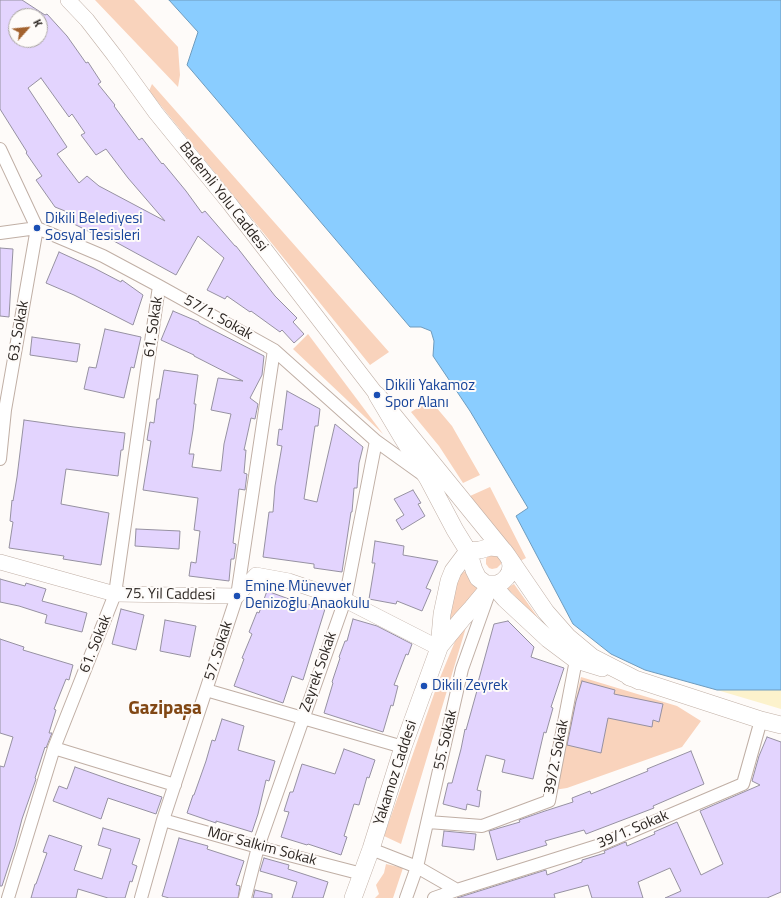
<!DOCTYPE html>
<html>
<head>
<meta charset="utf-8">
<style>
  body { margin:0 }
  #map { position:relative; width:781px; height:898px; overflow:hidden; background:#fefbf9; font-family:"Titillium Web",sans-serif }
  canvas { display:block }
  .north { position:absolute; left:8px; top:8px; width:40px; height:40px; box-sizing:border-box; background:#fefbf9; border:1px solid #aaa6a3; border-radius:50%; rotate:63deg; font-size:11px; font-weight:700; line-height:16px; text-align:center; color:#2d2723 }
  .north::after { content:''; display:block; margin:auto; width:14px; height:18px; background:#a3622e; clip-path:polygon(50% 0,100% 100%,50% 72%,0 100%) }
</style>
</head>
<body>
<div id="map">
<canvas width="781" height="898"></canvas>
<div class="north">K</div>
</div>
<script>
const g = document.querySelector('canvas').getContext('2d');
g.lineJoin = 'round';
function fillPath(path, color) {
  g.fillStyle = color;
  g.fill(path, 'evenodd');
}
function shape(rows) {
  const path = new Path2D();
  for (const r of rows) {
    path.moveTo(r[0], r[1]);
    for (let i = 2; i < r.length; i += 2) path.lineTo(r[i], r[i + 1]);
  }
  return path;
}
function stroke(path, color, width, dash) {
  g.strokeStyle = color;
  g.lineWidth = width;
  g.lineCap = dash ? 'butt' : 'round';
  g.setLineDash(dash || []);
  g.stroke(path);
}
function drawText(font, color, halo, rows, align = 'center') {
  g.font = font + ' "Titillium Web",sans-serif';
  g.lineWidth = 4;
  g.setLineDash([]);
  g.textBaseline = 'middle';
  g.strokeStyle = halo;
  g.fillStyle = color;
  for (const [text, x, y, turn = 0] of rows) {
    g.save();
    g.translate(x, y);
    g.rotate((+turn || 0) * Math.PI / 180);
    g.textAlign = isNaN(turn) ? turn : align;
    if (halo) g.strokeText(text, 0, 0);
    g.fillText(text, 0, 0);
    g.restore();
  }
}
fillPath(shape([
  [95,0,134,0,178,47,180,75,178,87],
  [152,84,389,352,370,365,149,91],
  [308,334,383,434,293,349],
  [430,400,452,426,480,475,463,483,439,446,411,412],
  [490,487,526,558,518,562,470,496],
  [496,553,501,562,501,564,497,568,492,569,489,568,486,564,486,559,487,557],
  [468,569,481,588,446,629,458,576],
  [514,584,544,626,507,588],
  [463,622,467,624,401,844,384,836,439,680],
  [581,677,677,706,701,721,682,747,567,788,554,790],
  [386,864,403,868,393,898,375,898,379,894,376,885,384,873]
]), '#f9d3bc');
fillPath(shape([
  [717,690,781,690,781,709,771,706]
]), '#fcf2cc');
const water = shape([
  [169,0,781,0,781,690,717,690,645,670,611,654,573,624,516,516,528,508,470,411,433,356,434,341,431,331,421,327,410,327,187,65,198,32,169,0]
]);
fillPath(water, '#8acdff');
stroke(water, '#6e9bbd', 1);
const building = shape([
  [0,0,22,0,45,15,47,14,67,36,86,63,88,62,101,82,98,84,115,105,114,106,139,140,142,138,162,164,163,163,186,191,202,213,205,211,235,246,236,246,275,296,297,318,293,322,304,334,294,343,282,330,280,332,251,311,250,312,227,296,225,299,207,290,224,258,198,236,176,275,101,234,100,237,68,221,65,211,55,207,36,180,42,176,26,153,27,152,0,109,0,0],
  [16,16,40,16,40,40,16,40,16,16],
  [41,78,69,117,72,114,85,133,81,135,96,155,106,149,128,178,165,221,99,186,87,176,79,183,57,154,67,147,28,88,41,78],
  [0,248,13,249,9,317,0,316,0,248],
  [59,252,94,268,121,282,122,280,143,295,133,325,74,295,46,283,59,252],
  [173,311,199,322,199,323,264,356,262,375,250,398,258,404,255,419,251,418,244,450,246,450,244,473,247,474,245,490,239,489,233,543,236,544,234,559,231,559,229,581,189,576,191,562,196,563,200,531,194,530,198,498,143,490,151,441,147,440,150,422,154,423,157,399,159,399,164,370,198,375,194,404,196,404,193,430,189,454,194,454,192,467,221,471,224,444,231,414,211,410,218,378,243,381,194,356,194,355,161,340,173,311],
  [105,329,141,337,134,368,131,367,124,398,84,389,89,367,96,368,105,329],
  [32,337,80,344,77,362,30,355,32,337],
  [287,391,320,409,318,426,315,426,304,499,317,502,335,424,363,447,359,463,357,488,354,488,352,512,351,512,342,572,314,568,314,564,263,557,269,512,273,512,275,486,282,446,277,445,279,429,282,430,287,391],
  [24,420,74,427,125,433,123,450,121,450,118,476,66,469,61,504,109,513,101,565,63,559,64,556,9,548,13,522,10,521,12,500,13,501,17,477,24,420],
  [413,490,421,503,418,504,425,516,402,530,396,520,404,515,394,499,413,490],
  [136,529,180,531,179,549,135,546,136,529],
  [375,541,404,546,403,555,438,561,426,588,431,590,422,611,397,601,396,604,369,599,375,563,372,563,375,541],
  [0,579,25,586,26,583,46,589,42,601,87,613,82,632,45,623,47,615,19,606,0,602,0,579],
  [267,591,300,603,300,602,325,609,303,680,292,676,283,703,234,686,244,659,242,658,252,634,249,632,257,612,259,613,267,591],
  [121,609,144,615,136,650,112,644,121,609],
  [353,619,377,626,412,644,408,655,406,654,394,685,398,686,393,706,391,705,383,732,324,713,333,683,332,682,340,658,339,657,345,641,347,641,353,619],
  [165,620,196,626,190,657,160,651,165,620],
  [508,621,534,647,531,657,564,668,551,707,553,708,546,733,544,732,533,779,502,772,505,760,486,755,477,790,481,791,479,807,467,804,466,810,443,804,448,783,452,783,461,749,465,729,466,730,478,687,477,686,494,624,508,621],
  [0,639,24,647,23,650,73,665,69,680,66,679,54,709,56,710,49,733,52,733,46,748,45,747,35,778,36,779,22,819,15,846,2,886,0,886,0,766,4,767,13,737,0,733,0,639],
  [582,681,615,690,614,694,663,704,659,722,653,720,652,727,608,718,601,753,567,745,576,701,582,681],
  [222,719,244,726,238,750,275,761,269,781,266,780,258,814,252,832,216,821,216,823,187,813,193,795,194,795,206,761,212,740,215,741,222,719],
  [767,737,781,742,781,892,767,898,665,898,681,891,670,868,638,882,643,898,592,898,588,885,554,894,555,898,457,898,546,870,547,875,582,862,582,860,605,853,604,851,623,843,626,842,627,846,655,834,654,832,677,822,701,875,723,864,700,811,760,785,752,781,759,756,767,737],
  [344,749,375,760,369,778,367,777,359,805,354,804,344,836,347,837,341,855,308,844,307,845,281,837,289,812,284,811,290,792,293,792,302,764,335,774,344,749],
  [691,751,704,784,653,806,654,808,586,834,584,830,545,841,547,845,497,860,489,831,520,822,519,820,545,811,573,802,572,798,590,791,591,794,648,771,647,769,691,751],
  [75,767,120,783,162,797,156,814,108,798,101,819,53,801,59,786,67,789,75,767],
  [103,828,140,839,132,864,137,866,132,882,130,881,125,898,108,898,78,889,76,898,31,898,35,884,36,884,47,853,43,852,49,835,82,846,74,870,102,879,111,849,98,845,103,828],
  [444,831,476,834,474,850,442,846,444,831],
  [179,838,208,846,207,849,244,861,236,885,240,886,238,898,169,898,162,896,179,838],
  [264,858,289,865,288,869,328,882,323,898,292,898,297,882,260,871,264,858],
  [255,890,272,894,272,898,253,898,255,890]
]);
fillPath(building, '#e3d4fe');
stroke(building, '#9691a1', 1);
const minor = shape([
  [0,149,37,228,103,256,159,286,274,350,376,441,422,474],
  [0,233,37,228],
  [0,459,5,410,37,228],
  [206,690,403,747],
  [54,748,175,785],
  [163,820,258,847,362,874],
  [428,822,482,826,549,801,576,660],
  [371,849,417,867,457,890,597,846,743,784,761,720],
  [8,898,54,748,115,594,159,286],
  [141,898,163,820,206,690,237,596,274,350],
  [245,898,258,847,345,600,376,441],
  [406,898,417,867,462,669,489,593],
  [434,898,457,890]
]);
const tertiary = shape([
  [68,0,87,20,114,55,156,113,230,204,377,395],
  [0,562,115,594,237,596,256,575,289,581,345,600,439,648]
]);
const secondary = shape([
  [377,395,507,555,510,560,511,566,510,572,507,577,503,581,497,584,486,584,478,578,474,570,468,551,455,530,428,479,402,437,377,395],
  [492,584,505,599,548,639,576,660,602,668],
  [439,647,462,619,472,608,492,584],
  [629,677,761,720,781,725],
  [353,898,371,849,403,747,439,648,442,614,449,581,453,571,468,551,480,550,490,547,500,548,504,551,507,555,546,612,568,637,592,657,639,681]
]);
stroke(minor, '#c0afa5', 14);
stroke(tertiary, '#c0afa5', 16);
stroke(secondary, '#c0afa5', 18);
stroke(minor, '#fff', 12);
stroke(tertiary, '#fff', 15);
stroke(secondary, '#fff', 17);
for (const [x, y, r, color] of [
  [37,228,4,"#1a4fb4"],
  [377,395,4,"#1a4fb4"],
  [237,596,4,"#1a4fb4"],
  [424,686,4,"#1a4fb4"]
]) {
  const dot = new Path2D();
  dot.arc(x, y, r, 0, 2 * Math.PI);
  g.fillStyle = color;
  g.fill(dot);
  stroke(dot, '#fefbf9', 1.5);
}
drawText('15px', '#2d2723', '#fefbf9', [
  ["Bademli Yolu Caddesi",223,197,52],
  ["57/1. Sokak",218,318,29],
  ["61. Sokak",154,327,-82],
  ["63. Sokak",19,331,-80],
  ["75. Yil Caddesi",170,595,1],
  ["61. Sokak",96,644,-68],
  ["57. Sokak",219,651,-72],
  ["Zeyrek Sokak",319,672,-71],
  ["55. Sokak",446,740,-77],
  ["39/2. Sokak",557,757,-79],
  ["Yakamoz Caddesi",396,773,-72],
  ["39/1. Sokak",633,830,-23],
  ["Mor Salkim Sokak",262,847,15]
]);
drawText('15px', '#164399', '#fefbf9', [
  ["Dikili Belediyesi",45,219],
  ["Sosyal Tesisleri",45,236],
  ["Dikili Yakamoz",385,386],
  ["Spor Alanı",385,403],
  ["Emine Münevver",245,587],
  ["Denizoğlu Anaokulu",245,604],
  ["Dikili Zeyrek",432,686]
], 'left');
drawText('bold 19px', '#814714', '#fefbf9', [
  ["Gazipaşa",165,709]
]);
</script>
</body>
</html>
